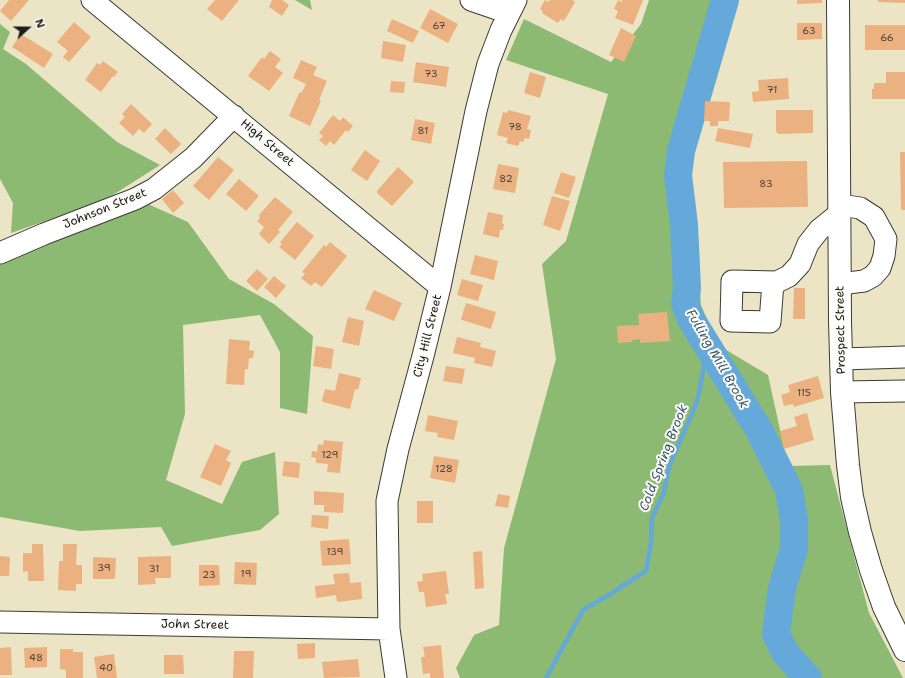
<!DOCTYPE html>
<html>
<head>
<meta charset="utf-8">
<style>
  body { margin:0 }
  #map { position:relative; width:905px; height:678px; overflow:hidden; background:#ebe5c5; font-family:"Shantell Sans",sans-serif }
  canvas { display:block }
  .north { position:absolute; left:8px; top:8px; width:40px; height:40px; -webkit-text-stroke:3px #fdfcf7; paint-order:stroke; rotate:69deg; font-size:11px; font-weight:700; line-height:16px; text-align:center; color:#1c1c1c }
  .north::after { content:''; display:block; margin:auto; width:14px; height:18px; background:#1c1c1c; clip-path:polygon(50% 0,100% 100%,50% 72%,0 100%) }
</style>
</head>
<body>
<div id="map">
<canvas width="905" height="678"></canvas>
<div class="north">N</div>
</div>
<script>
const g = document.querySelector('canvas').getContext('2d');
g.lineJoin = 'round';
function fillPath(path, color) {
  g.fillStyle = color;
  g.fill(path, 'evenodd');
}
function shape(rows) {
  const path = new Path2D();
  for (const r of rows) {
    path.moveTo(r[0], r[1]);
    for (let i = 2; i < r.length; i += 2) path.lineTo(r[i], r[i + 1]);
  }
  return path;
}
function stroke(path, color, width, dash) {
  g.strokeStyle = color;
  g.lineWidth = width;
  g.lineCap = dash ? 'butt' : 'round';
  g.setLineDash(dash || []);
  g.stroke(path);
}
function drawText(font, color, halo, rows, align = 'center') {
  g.font = font + ' "Shantell Sans",sans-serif';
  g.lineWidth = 4;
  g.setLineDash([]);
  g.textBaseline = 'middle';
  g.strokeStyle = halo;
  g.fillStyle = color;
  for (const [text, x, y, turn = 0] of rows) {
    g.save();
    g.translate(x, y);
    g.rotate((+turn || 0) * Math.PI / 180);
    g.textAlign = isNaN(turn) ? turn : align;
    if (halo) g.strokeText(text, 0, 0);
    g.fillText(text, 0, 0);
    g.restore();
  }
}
fillPath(shape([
  [295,0,310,0,312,10],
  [649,0,735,0,724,32,690,153,701,305,718,345,768,375,788,466,830,465,869,613,903,678,460,678,456,668,474,635,499,625,504,548,556,359,542,264,566,241,608,94,506,60,524,19,611,62,641,24],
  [0,24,10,32,3,49,26,64,117,142,160,165,105,200,11,233,13,203,0,179],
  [148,204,188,222,229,279,274,304,313,336,307,414,280,408,280,352,260,315,183,325,185,414,166,480,222,504,242,462,275,452,279,514,260,530,172,546,161,527,80,531,0,517,0,264]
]), '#8cba72');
stroke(shape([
  [546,678,583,610,607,596,646,571,651,543,652,518,664,492,669,467,697,402,708,346]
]), '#64a9da', 4.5);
stroke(shape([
  [725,0,681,151,678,175,684,225,687,288,685,304,691,319,759,430,789,490,794,520,794,549,782,588,776,634,786,654,808,678]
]), '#64a9da', 28);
fillPath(shape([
  [9,0,29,0,11,21,0,11],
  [215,0,239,0,222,21,207,9],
  [272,0,282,0,289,5,282,16,269,7],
  [545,0,549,2,550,0,572,0,575,2,564,21,561,19,558,23,542,13,543,11,540,9],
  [618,0,622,2,622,0,643,0,633,25,615,18,618,11,614,9],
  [797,0,822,0,822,3,797,4],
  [878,0,905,0,905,3,878,2],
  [430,9,458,24,448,43,420,28],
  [392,19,419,31,413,43,387,31],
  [74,22,91,37,69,62,63,57,68,51,57,42],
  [797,23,822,23,822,39,797,40],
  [865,25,905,25,905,50,865,50],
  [621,28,636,36,624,62,609,55],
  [21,34,53,54,44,68,12,47],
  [383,41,406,45,403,62,381,58],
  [270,51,281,59,275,67,283,73,269,91,248,76,262,57,264,59],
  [301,60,317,67,313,75,327,81,319,100,321,101,310,126,289,116,299,93,302,92,306,84,293,78],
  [103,61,118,72,114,77,113,76,101,92,85,80,97,63,100,65],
  [416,62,449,67,446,87,413,82],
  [530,72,546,77,540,98,524,93],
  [886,72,905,72,905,99,872,99,872,89,874,89,874,83,886,83],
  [788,78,789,99,753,102,752,92,759,91,758,80],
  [391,81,405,82,404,93,390,92],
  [705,101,730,102,729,121,718,121,718,126,710,126,710,121,704,121],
  [131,104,152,124,144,133,139,129,133,136,119,123,125,117,122,114],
  [508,110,531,116,527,129,531,130,529,139,525,138,523,142,520,141,518,146,506,143,508,138,497,135,503,112,507,113],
  [776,110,813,110,813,133,778,134,776,131],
  [333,115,340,121,343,117,353,126,348,132,346,130,334,145,330,141,326,146,319,140,323,136,319,133],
  [415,119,435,123,431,144,411,140],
  [165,128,181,144,171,154,155,139],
  [718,128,753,134,750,148,715,141],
  [365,150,380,161,367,181,351,170],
  [900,152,905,152,905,210,901,210],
  [218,157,234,170,209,200,193,186],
  [807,161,808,207,724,208,723,162],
  [498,164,519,168,515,193,493,189],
  [398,167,414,182,392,206,377,193,377,191],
  [561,172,576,177,569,198,554,193],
  [239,179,259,196,246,211,226,194],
  [173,190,184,203,173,213,162,199],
  [552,196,570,201,560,231,543,225],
  [275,197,293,212,278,230,280,232,269,244,259,234,264,227,257,221,260,218,259,215],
  [488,212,503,215,502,223,504,224,503,230,500,230,499,238,483,234],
  [297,222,314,236,295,260,279,247,282,244,280,242],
  [330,242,347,256,322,287,315,282,311,286,301,278,305,274,302,272,324,245,326,247],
  [475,255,498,261,494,280,470,274],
  [257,269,268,279,257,291,246,281],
  [274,276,286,286,276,298,264,287],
  [462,279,483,285,478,301,457,295],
  [794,288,805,288,805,319,793,319],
  [374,290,402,303,394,321,365,309],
  [466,303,496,312,491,329,462,320,461,319],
  [667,312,670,341,640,343,640,339,632,340,632,342,618,343,617,326,639,325,638,314],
  [348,317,364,321,359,346,342,342],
  [457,337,481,343,480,347,496,351,492,367,474,363,475,358,453,353],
  [229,339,250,341,249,350,254,351,253,358,249,358,248,369,245,369,244,385,226,384],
  [316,346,334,349,331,369,313,366],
  [446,366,465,369,462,384,443,381],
  [339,373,361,378,358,390,355,389,350,409,323,402,322,400,325,389,335,391],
  [818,376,824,398,794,407,793,404,784,406,781,395,790,392,788,385],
  [807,413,814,440,784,449,780,431,797,426,794,417],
  [428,415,458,421,454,440,437,437,438,433,425,431],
  [324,440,343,442,340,473,327,472,328,464,316,463,316,458,311,457,312,451,317,452,318,444,323,445],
  [215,444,231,451,226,460,231,463,221,486,200,477],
  [434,456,459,460,455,483,430,478],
  [284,461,300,463,299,478,282,476],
  [314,491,344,493,343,513,324,512,324,505,314,505],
  [498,494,510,496,508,508,495,506],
  [417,501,433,501,433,523,417,523],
  [312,515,329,516,328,529,311,527],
  [349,539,351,564,322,566,320,541],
  [32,544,43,544,44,581,28,581,28,571,23,572,23,553,32,553],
  [63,544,77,544,76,565,82,565,82,584,76,584,76,591,58,590,59,561,63,561],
  [482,551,484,588,475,589,473,552],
  [0,556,10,557,9,576,0,576],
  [171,556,171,578,155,578,156,584,138,585,138,557],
  [93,557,116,558,115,579,93,579],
  [235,562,257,563,256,585,234,584],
  [199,565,219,565,220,585,199,586],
  [446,571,449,594,445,594,447,604,426,607,424,592,419,592,417,582,423,581,422,574],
  [349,573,350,583,361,582,362,599,337,602,336,595,316,598,315,586,335,584,333,574],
  [315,643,315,658,298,659,297,644],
  [441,645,444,678,430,678,430,673,423,674,421,657,425,657,423,647],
  [11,647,12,675,0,675,0,648],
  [47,647,47,667,25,668,24,648],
  [60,649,73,649,73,652,83,652,83,678,66,678,66,670,60,669],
  [234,651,254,651,253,678,233,678],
  [114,654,117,678,97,678,94,657],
  [164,655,183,655,184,674,164,674],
  [358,659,360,677,324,678,322,662]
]), '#ecb180');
const minor = shape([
  [92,0,440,287],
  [471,0,509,13],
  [0,253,44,234,135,199,154,189,193,158,234,116],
  [773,282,770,322,731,321,732,281,777,282,789,276,800,264,808,244,819,230,840,213],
  [840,284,864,281,873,276,880,268,884,256,886,239,874,217,860,208,840,205],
  [842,359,905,357],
  [842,392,905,391],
  [0,622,389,629],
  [396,678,389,629,387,501,398,449,423,356,440,287,476,111,488,64,501,30,516,0]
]);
const major = shape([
  [838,0,840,321,842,392,848,465,852,497,860,532,871,570,884,607,905,650]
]);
stroke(minor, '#3b3a35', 23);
stroke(major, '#3b3a35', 24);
stroke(minor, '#fff', 21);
stroke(major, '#fff', 22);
drawText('10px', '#504135', null, [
  ["67",439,26],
  ["63",809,31],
  ["66",887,38],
  ["73",431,74],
  ["71",772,90],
  ["78",515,127],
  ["81",423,131],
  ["82",506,179],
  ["83",766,184],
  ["115",804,393],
  ["129",330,455],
  ["128",444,469],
  ["139",335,552],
  ["39",104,568],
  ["31",154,569],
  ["19",246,574],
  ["23",209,575],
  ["48",36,658],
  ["40",106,668]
]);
drawText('12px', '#1c1c1c', '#fdfcf7', [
  ["High Street",267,143,40],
  ["Johnson Street",105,209,-22],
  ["Prospect Street",841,330,-91],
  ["City Hill Street",428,336,-76],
  ["John Street",195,625,1]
]);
drawText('italic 13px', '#3c5b71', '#fdfcf7', [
  ["Fulling Mill Brook",717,359,60],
  ["Cold Spring Brook",664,458,-69]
]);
</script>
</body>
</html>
